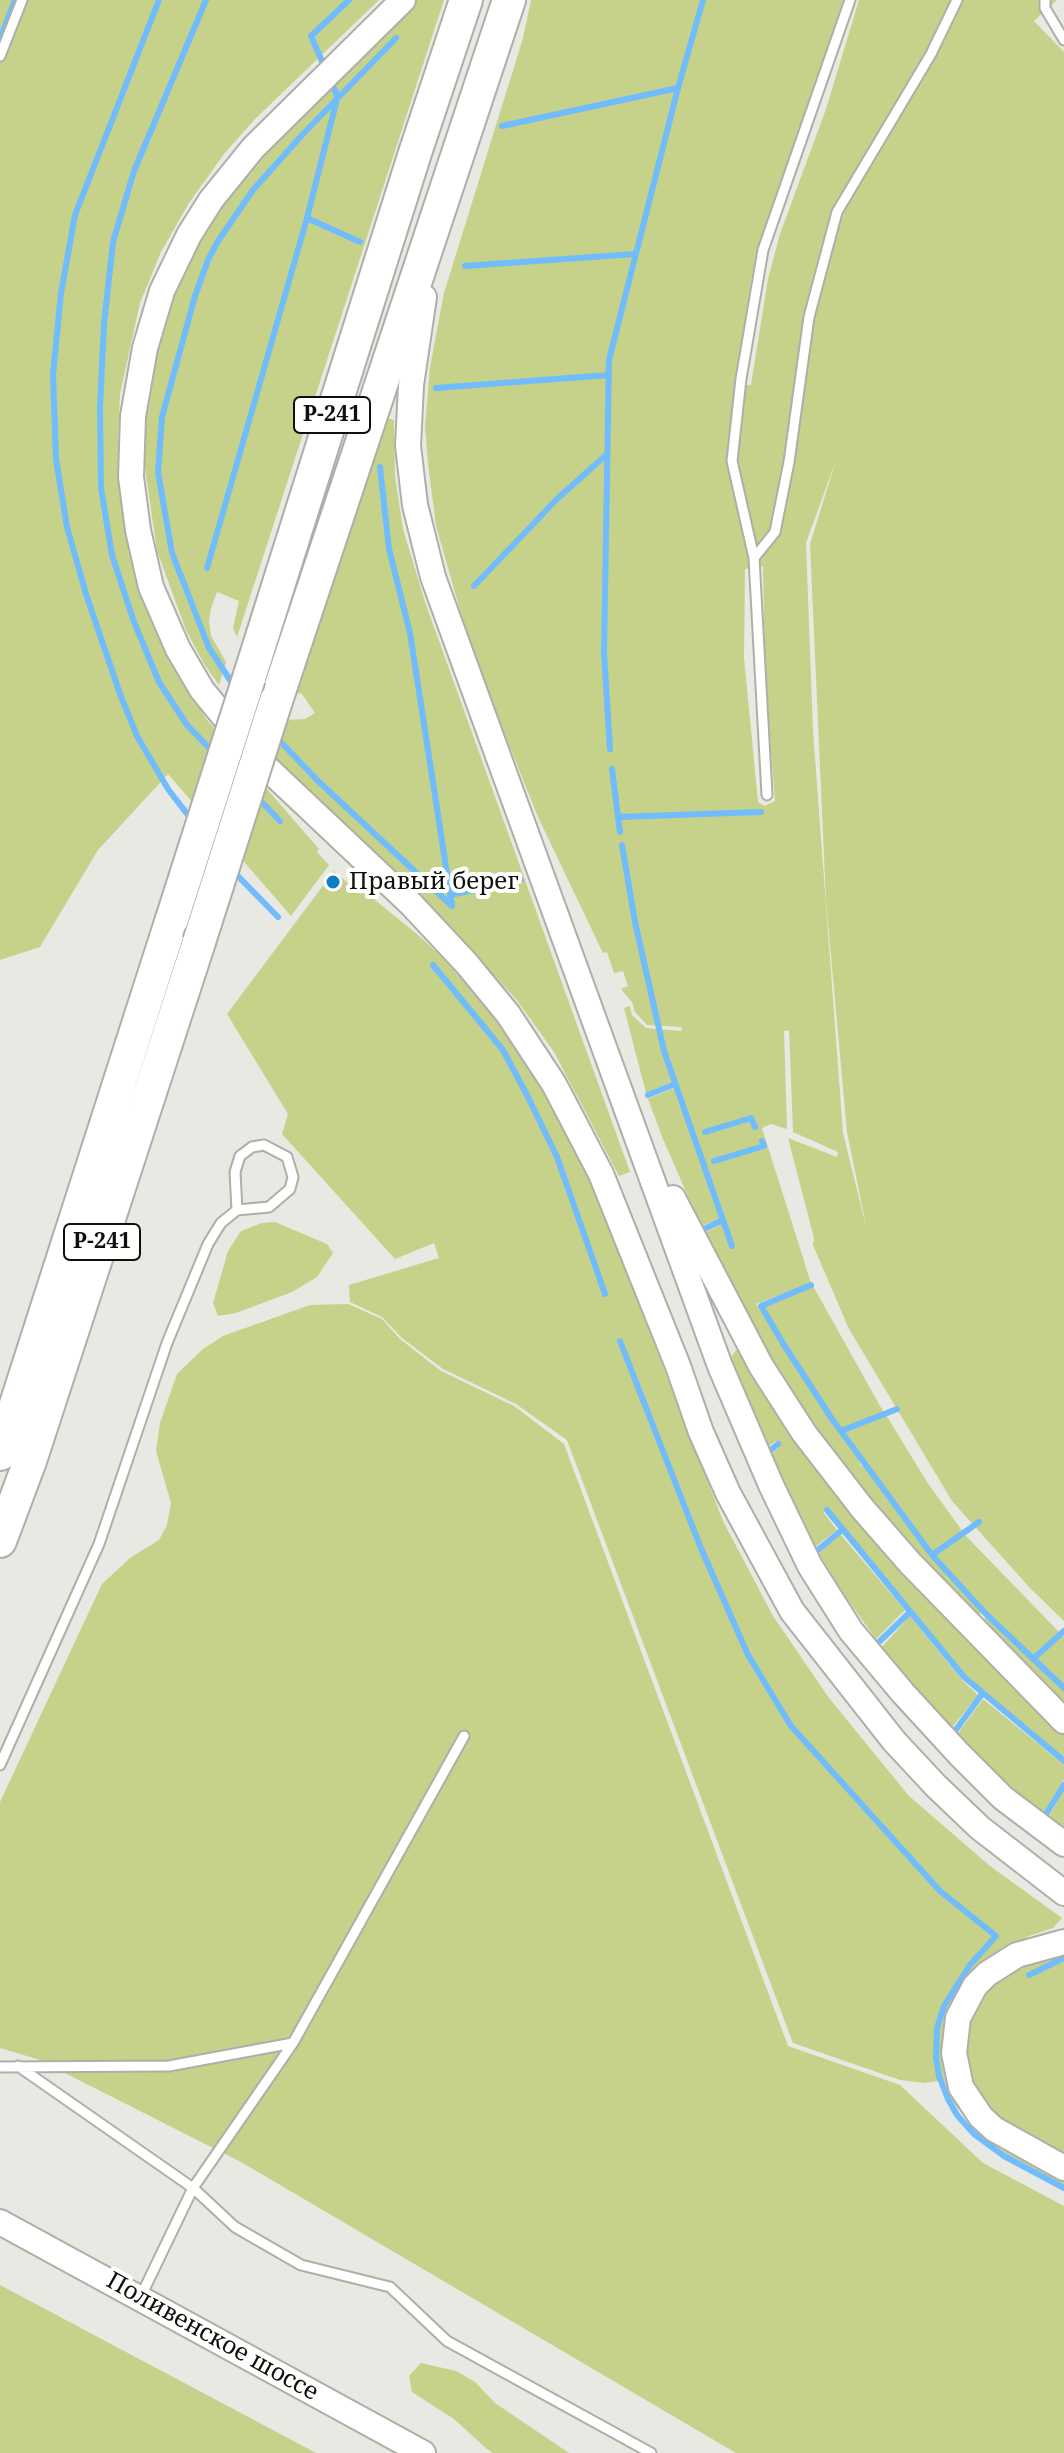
<!DOCTYPE html>
<html>
<head>
<meta charset="utf-8">
<style>
  body { margin:0 }
  canvas { display:block; background:#e8e9e2 }
</style>
</head>
<body>
<canvas width="1064" height="2453"></canvas>
<script>
const g = document.querySelector('canvas').getContext('2d');
g.lineJoin = 'round';
function fillPath(path, color) {
  g.fillStyle = color;
  g.fill(path, 'evenodd');
}
function shape(rows) {
  const path = new Path2D();
  for (const r of rows) {
    path.moveTo(r[0], r[1]);
    for (let i = 2; i < r.length; i += 2) path.lineTo(r[i], r[i + 1]);
  }
  return path;
}
function stroke(path, color, width, dash) {
  g.strokeStyle = color;
  g.lineWidth = width;
  g.lineCap = dash ? 'butt' : 'round';
  g.setLineDash(dash || []);
  g.stroke(path);
}
function drawText(font, color, halo, rows, align = 'center') {
  g.font = font + ' "Noto Serif",serif';
  g.lineWidth = 8;
  g.setLineDash([]);
  g.textBaseline = 'middle';
  g.strokeStyle = halo;
  g.fillStyle = color;
  for (const [text, x, y, turn = 0] of rows) {
    g.save();
    g.translate(x, y);
    g.rotate((+turn || 0) * Math.PI / 180);
    g.textAlign = isNaN(turn) ? turn : align;
    if (halo) g.strokeText(text, 0, 0);
    g.fillText(text, 0, 0);
    g.restore();
  }
}
fillPath(shape([
  [0,0,379,0,255,119,224,154,189,203,161,252,140,303,120,394,118,438,120,494,127,541,142,596,162,646,207,720,319,849,317,852,329,865,291,916,168,774,98,850,40,947,0,960],
  [415,0,444,0,237,637,233,628,239,601,217,592,211,608,209,621,211,636,226,662,219,685,204,664,186,630,157,551,145,468,145,434,148,392,167,311,181,271,202,231,243,171],
  [531,0,843,0,808,109,762,235,751,280,736,386,751,385,768,279,780,234,826,109,859,0,1057,0,1034,21,1064,52,1064,1621,1030,1588,952,1501,849,1329,813,1245,814,1238,788,1138,837,1157,838,1152,793,1132,789,1030,784,1031,787,1129,771,1124,762,1128,811,1283,756,1304,830,1420,861,1460,860,1464,863,1467,865,1465,930,1556,982,1612,976,1618,902,1542,835,1460,784,1384,726,1282,705,1233,720,1225,719,1219,701,1226,663,1139,648,1099,674,1088,671,1082,646,1093,624,1008,630,1006,632,1015,646,1028,681,1031,682,1027,647,1025,635,1012,632,1002,621,989,628,986,623,971,614,973,607,952,603,953,538,817,483,680,462,617,436,526,428,464,425,427,430,367,444,293,523,38],
  [836,460,810,544,826,901,847,1132,867,1230,843,1133,813,731,806,543],
  [763,566,765,672,775,801,764,806,758,802,744,658,745,569],
  [384,417,394,420,395,476,403,529,425,602,630,1172,619,1176,554,1052,516,999,425,901,274,758,287,720,305,719,315,713,302,694,295,692],
  [334,871,361,894,364,891,418,935,443,958,486,1008,525,1061,559,1119,600,1204,723,1521,773,1616,829,1698,909,1796,990,1866,1062,1918,1053,1928,1029,1936,998,1955,975,1974,950,2079,1064,2178,1064,2185,1007,2154,976,2131,952,2101,944,2080,924,2083,900,2080,793,2043,567,1440,516,1404,443,1369,402,1338,382,1317,350,1302,349,1285,439,1258,434,1243,395,1259,282,1134,288,1114,227,1014],
  [275,1222,327,1244,333,1253,317,1277,292,1292,236,1313,218,1316,213,1303,228,1251,241,1231,262,1223],
  [813,1286,884,1413,841,1430,763,1307],
  [348,1304,382,1319,400,1339,441,1371,514,1406,564,1444,788,2046,900,2085,983,2163,1064,2206,1064,2453,736,2453,241,2162,37,2059,0,2048,0,1802,102,1584,130,1558,159,1540,167,1525,171,1503,156,1451,160,1423,177,1374,203,1349,223,1336,310,1305],
  [736,1350,740,1351,763,1392,837,1494,910,1579,1064,1735,1064,1759,965,1676,826,1508,823,1512,837,1530,815,1547,770,1455,780,1446,776,1441,766,1448,757,1428,731,1357],
  [886,1415,927,1482,963,1532,932,1554,843,1432],
  [840,1534,905,1610,876,1639,842,1592,819,1553],
  [965,1535,1060,1633,1033,1657,981,1607,934,1556],
  [910,1616,962,1680,978,1695,950,1730,908,1683,881,1648],
  [987,1617,1064,1690,1064,1707,980,1623],
  [1062,1635,1064,1637,1064,1686,1035,1659],
  [983,1699,1064,1765,1064,1780,1042,1815,956,1736],
  [1064,1790,1064,1830,1048,1818],
  [1064,1951,1064,2155,995,2117,971,2086,963,2035,977,1999,1009,1969],
  [0,2285,316,2453,0,2453],
  [421,2363,456,2371,475,2382,495,2403,569,2453,493,2453,487,2449,454,2419,412,2392,409,2376]
]), '#c6d189');
stroke(shape([
  [159,0,75,215,61,293,53,375,56,459,67,527,86,594,120,694,137,736,168,789,191,819],
  [206,0,134,171,113,242,104,324,100,408,101,488,112,555,134,622,159,682,187,725,213,752],
  [0,39,15,0],
  [325,68,311,36,349,0],
  [502,126,678,88],
  [307,218,360,242],
  [465,266,635,254],
  [436,388,609,375],
  [207,568,307,218,336,103,337,95,331,82],
  [474,586,557,499,606,455],
  [234,686,209,648,172,553,158,472,162,417,195,296,208,260,218,241,253,190,303,134,396,38],
  [277,738,318,781,452,906,410,633,389,549,380,467],
  [610,749,604,653,609,360,678,88,703,0],
  [612,769,620,832],
  [257,797,280,821],
  [618,817,761,812],
  [622,845,635,922,664,1051,732,1246],
  [233,871,278,917],
  [450,895,521,880],
  [433,965,503,1050,527,1095,557,1157,605,1294],
  [648,1095,675,1084],
  [705,1132,751,1118,755,1127],
  [714,1161,764,1146,762,1141],
  [702,1230,723,1220],
  [811,1285,761,1306,784,1345,832,1419,932,1555,985,1613,1064,1688],
  [620,1341,700,1546,748,1655,791,1726,940,1891,996,1936,970,1965,944,2006,937,2028,936,2057,939,2076,948,2099,957,2115,974,2134,1004,2156,1064,2188],
  [841,1431,897,1409],
  [767,1453,778,1444],
  [827,1510,964,1677,1064,1761],
  [819,1549,842,1530],
  [932,1555,979,1522],
  [880,1641,910,1612],
  [1033,1659,1064,1631],
  [955,1731,982,1694],
  [1046,1814,1064,1785],
  [1029,1975,1064,1958]
]), '#70bcfd', 6);
const lane = shape([
  [1045,0,1045,8,1064,40],
  [0,56,22,0],
  [754,558,775,532,789,462,809,317,837,212,931,54,957,0],
  [767,795,754,558,732,461,741,379,763,250,850,0],
  [0,1765,99,1544,167,1343,208,1244,221,1223,237,1210,269,1207,290,1189,293,1177,287,1157,264,1145,252,1147,240,1156,235,1172,237,1210],
  [18,2066,193,2188,235,2227,301,2265,390,2287,447,2341,651,2453],
  [0,2067,169,2066,293,2043],
  [140,2298,193,2188,293,2043,464,1736]
]);
const secondary = shape([
  [403,0,253,148,211,200,189,235,162,291,145,348,133,416,131,477,138,530,151,587,178,649,202,690,238,734,268,769,411,904,467,964,508,1014,554,1084,601,1174,678,1366,701,1432,728,1493,792,1611,894,1741,936,1786,980,1828,1064,1893],
  [424,297,411,385,408,446,415,505,433,577,720,1366,771,1485,810,1566,851,1631,903,1693,959,1754,1003,1798,1064,1844],
  [673,1198,761,1366,804,1433,862,1508,910,1563,1064,1721],
  [1064,1942,1017,1955,987,1974,975,1986,958,2018,954,2053,961,2087,981,2117,994,2129,1064,2168],
  [0,2222,423,2453]
]);
const highway = shape([
  [249,678,415,153,466,0],
  [276,701,509,0],
  [0,1454,172,919],
  [0,1541,30,1461,199,942]
]);
stroke(lane, '#aeafa9', 13);
stroke(secondary, '#aeafa9', 28);
stroke(highway, '#aeafa9', 36);
stroke(lane, '#fff', 9);
stroke(secondary, '#fff', 24);
stroke(highway, '#fff', 32);
const highwayBridge = shape([
  [172,919,249,678],
  [199,942,276,701]
]);
stroke(highwayBridge, '#aeafa9', 36, []);
stroke(highwayBridge, '#fff', 32);
for (const [x, y, r, color] of [
  [333,882,8,"#0e7dc7"]
]) {
  const dot = new Path2D();
  dot.arc(x, y, r, 0, 2 * Math.PI);
  g.fillStyle = color;
  g.fill(dot);
  stroke(dot, '#fffffe', 3);
}
for (const [x, y, w] of [
  [332,415,76],
  [102,1242,76]
]) {
  const box = new Path2D();
  box.roundRect(x - w / 2, y - 18, w, 36, 6);
  g.fillStyle = '#fffffe';
  g.fill(box);
  stroke(box, '#0f0f0d', 2);
}
drawText('bold 22px', '#0f0f0d', null, [
  ["Р-241",332,415],
  ["Р-241",102,1242]
]);
drawText('24px', '#0f0f0d', '#fffffe', [
  ["Правый берег",349,882]
], 'left');
drawText('24px', '#0f0f0d', '#fffffe', [
  ["Поливенское шоссе",212,2337,29]
]);
</script>
</body>
</html>
